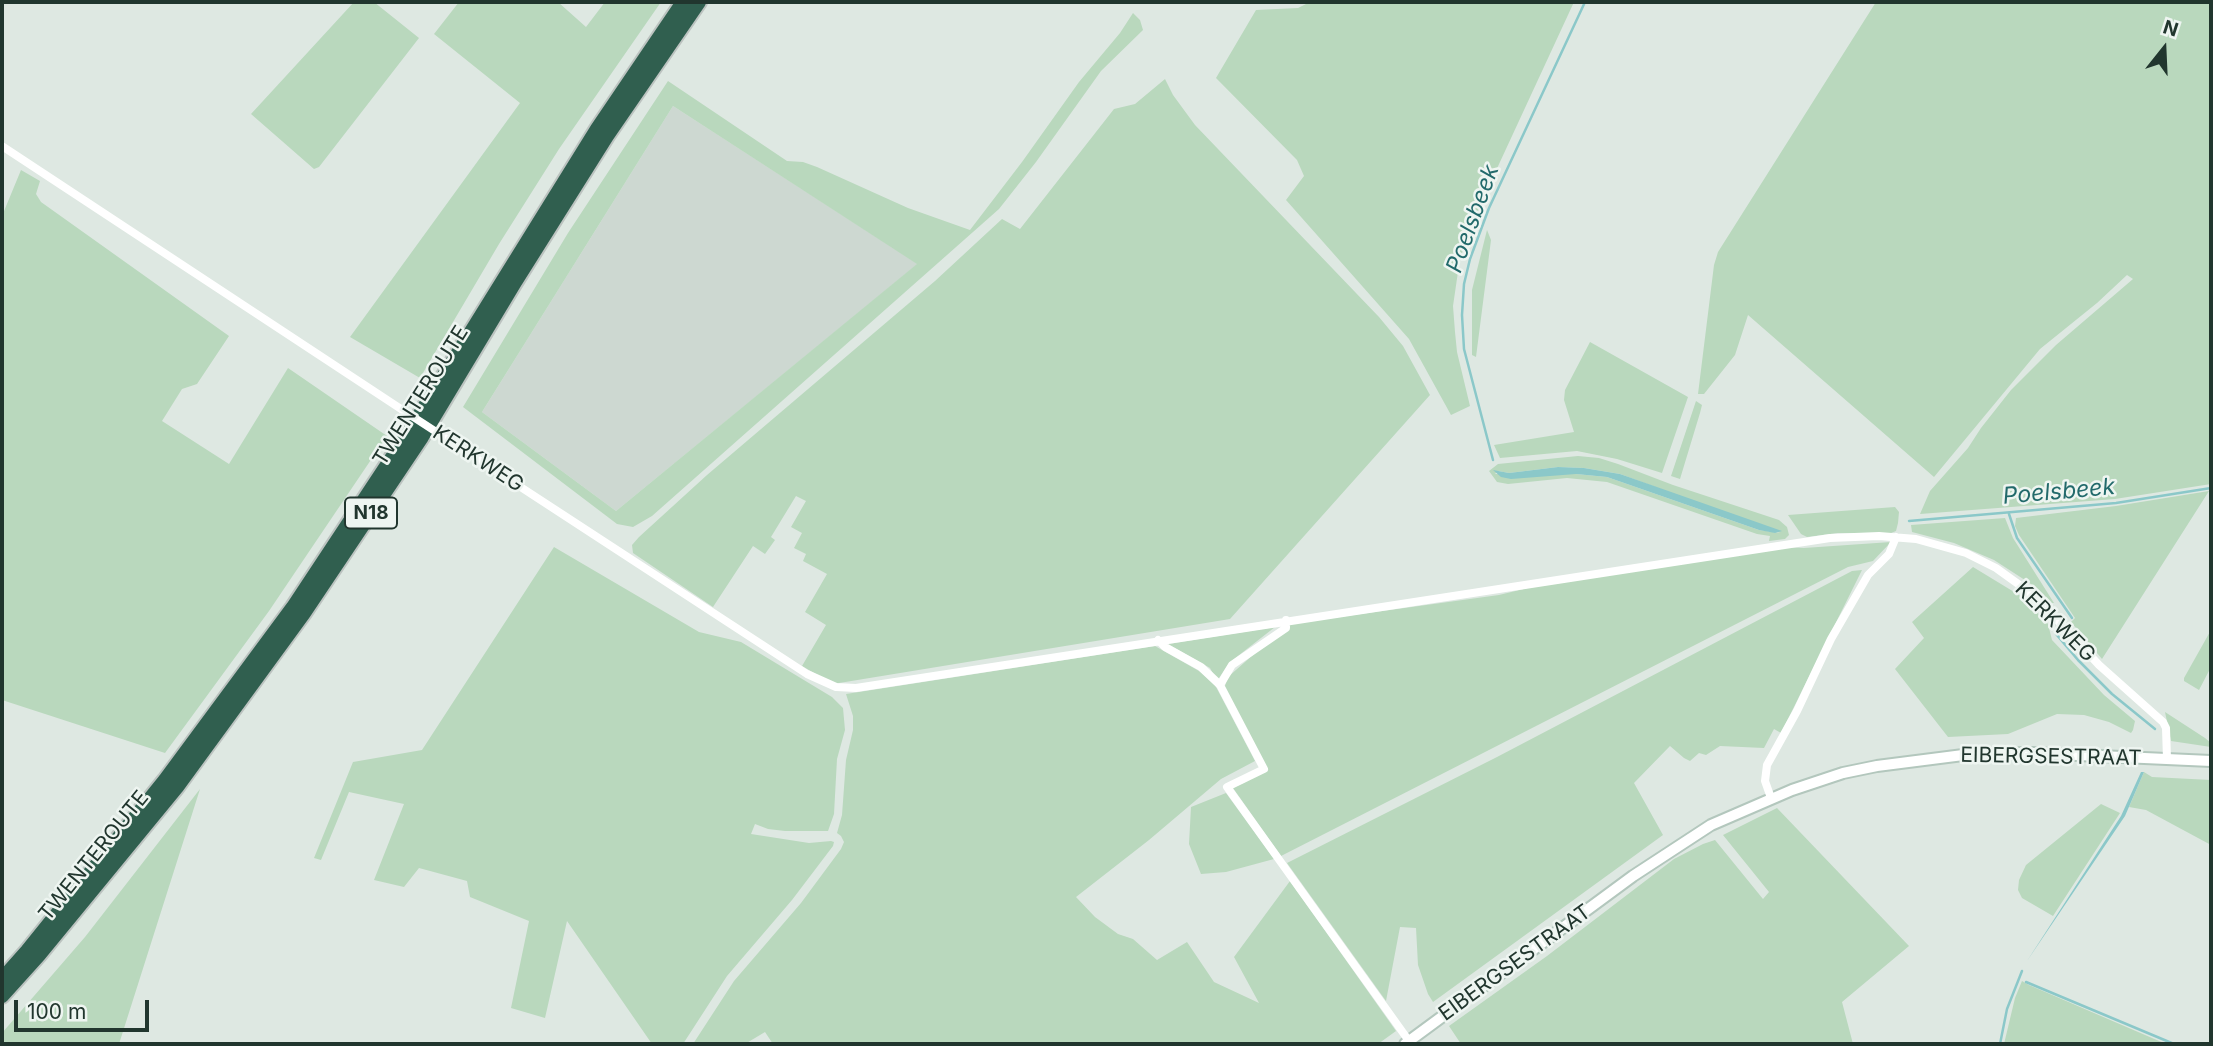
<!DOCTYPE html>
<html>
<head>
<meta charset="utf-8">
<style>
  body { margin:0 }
  #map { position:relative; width:2213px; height:1046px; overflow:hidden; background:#dee8e2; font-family:Inter,sans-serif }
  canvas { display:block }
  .frame { position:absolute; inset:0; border:4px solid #21362e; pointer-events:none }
  .north { position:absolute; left:2129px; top:14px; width:70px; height:70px; -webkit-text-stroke:5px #eef5f1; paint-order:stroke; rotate:18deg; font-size:19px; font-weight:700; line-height:28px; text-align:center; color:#21362e }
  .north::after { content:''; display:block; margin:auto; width:24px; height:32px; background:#21362e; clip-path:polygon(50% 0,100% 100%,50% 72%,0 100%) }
  .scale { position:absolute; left:14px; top:1000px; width:135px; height:32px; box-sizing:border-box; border:4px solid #21362e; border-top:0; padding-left:9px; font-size:21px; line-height:24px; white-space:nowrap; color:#21362e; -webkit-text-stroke:5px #eef5f1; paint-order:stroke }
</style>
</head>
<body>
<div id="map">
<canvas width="2213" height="1046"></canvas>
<div class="frame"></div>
<div class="north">N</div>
<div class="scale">100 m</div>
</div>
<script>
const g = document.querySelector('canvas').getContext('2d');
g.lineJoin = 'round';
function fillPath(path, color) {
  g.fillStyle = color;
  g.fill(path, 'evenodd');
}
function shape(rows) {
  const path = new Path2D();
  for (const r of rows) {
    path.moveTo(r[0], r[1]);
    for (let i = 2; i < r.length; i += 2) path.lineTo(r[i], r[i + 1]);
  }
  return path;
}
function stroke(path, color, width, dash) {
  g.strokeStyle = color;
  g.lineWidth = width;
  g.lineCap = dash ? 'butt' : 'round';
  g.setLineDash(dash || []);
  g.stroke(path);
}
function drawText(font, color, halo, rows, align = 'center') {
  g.font = font + ' Inter,sans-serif';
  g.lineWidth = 5;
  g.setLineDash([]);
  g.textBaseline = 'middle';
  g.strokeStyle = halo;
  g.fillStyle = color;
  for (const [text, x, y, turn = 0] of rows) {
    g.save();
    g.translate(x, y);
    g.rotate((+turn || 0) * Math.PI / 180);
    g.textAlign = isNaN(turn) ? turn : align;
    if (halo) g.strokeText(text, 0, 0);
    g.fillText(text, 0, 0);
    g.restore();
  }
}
fillPath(shape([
  [673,106,918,264,616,511,482,412]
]), '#cdd8d1');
fillPath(shape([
  [354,2,374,2,419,38,319,167,314,169,251,114],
  [459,2,558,2,586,27,605,2,661,2,559,149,499,244,420,378,350,337,520,103,434,34],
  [1310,2,1574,2,1481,203,1460,258,1453,306,1455,332,1457,352,1470,406,1451,415,1409,339,1286,200,1304,176,1297,160,1216,78,1256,10,1298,8],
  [1876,2,2211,2,2211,484,2115,499,1920,514,1930,491,1968,448,1981,428,2011,390,2056,345,2133,279,2127,275,2097,303,2040,349,1934,477,1748,315,1735,355,1704,394,1698,394,1714,265,1718,252],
  [1133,13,1140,20,1143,30,1101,71,1036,162,999,209,652,516,633,527,617,524,463,407,568,233,668,81,787,161,803,162,817,167,908,208,970,230,1022,162,1079,82,1120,33],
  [673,106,917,264,616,511,482,412],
  [1165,79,1173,95,1195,125,1379,317,1403,346,1430,395,1230,619,833,684,802,666,826,625,805,612,827,574,803,561,806,554,794,548,802,533,791,527,806,501,796,496,771,537,775,540,765,554,753,546,713,607,633,553,632,545,639,537,707,475,935,281,1002,219,1020,229,1114,109,1135,104],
  [21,170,40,181,36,194,41,202,229,336,197,384,182,389,162,421,229,464,288,368,387,436,269,611,165,753,2,700,2,216],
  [1487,230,1491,240,1476,357,1472,355,1472,290],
  [1590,342,1688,397,1662,473,1617,459,1577,451,1500,458,1494,445,1574,432,1564,400,1565,390],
  [1696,401,1702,405,1700,413,1680,479,1671,476],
  [1578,456,1599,458,1618,464,1673,485,1779,520,1787,527,1789,535,1785,539,1769,541,1770,536,1757,534,1607,482,1567,478,1508,484,1497,482,1489,471,1498,464],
  [1558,467,1584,468,1620,474,1780,533,1759,530,1607,477,1576,474,1495,474,1498,471,1509,473],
  [2209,491,2102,659,2071,622,2075,618,2019,535,2015,526,2016,518,2116,506],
  [1895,507,1899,512,1898,523,1896,531,1891,533,1838,533,1807,537,1801,534,1788,515],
  [2005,518,2013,538,2054,603,2050,603,2031,584,1994,560,1954,543,1912,532,1911,525],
  [1891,542,1873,561,1848,567,1281,856,1233,788,1268,770,1224,689,1228,677,1288,624,1499,595,1532,587,1784,547,1804,548],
  [554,547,699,632,741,642,832,697,843,708,845,730,837,759,834,814,828,831,785,831,768,829,755,824,751,834,809,843,831,841,834,842,833,846,792,900,727,976,683,1044,652,1044,567,921,545,1018,511,1008,529,921,470,897,467,881,419,868,404,887,374,880,404,804,349,792,321,860,314,858,353,762,422,750],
  [1973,567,2024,598,2048,624,2052,640,2104,695,2135,721,2133,730,2131,733,2109,722,2084,715,2057,714,2008,734,1948,737,1895,669,1924,638,1912,622],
  [1862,570,1781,733,1774,729,1764,748,1720,746,1706,755,1699,753,1690,761,1684,758,1670,746,1634,783,1663,835,1433,1002,1428,994,1418,965,1416,928,1400,927,1386,1001,1287,863,1497,757,1852,571],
  [1275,627,1229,663,1217,681,1210,668,1168,644],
  [2211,630,2211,667,2199,690,2184,681,2184,678],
  [1155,646,1199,671,1215,685,1255,761,1221,779,1149,840,1076,897,1095,917,1118,934,1133,939,1157,960,1187,942,1214,982,1259,1003,1234,957,1290,881,1396,1031,1378,1044,773,1044,765,1032,745,1044,693,1044,734,981,801,903,841,849,844,842,841,836,837,833,842,815,846,760,853,730,853,716,846,694],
  [2165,712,2205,738,2211,743,2211,747,2171,741],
  [2144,772,2152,777,2211,780,2211,845,2146,810,2129,807],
  [200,789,119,1044,2,1044,2,1033,85,937],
  [1226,793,1274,859,1226,872,1201,874,1189,844,1191,807],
  [2101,804,2120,813,2053,916,2022,898,2018,890,2019,880,2026,865],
  [1777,808,1909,946,1842,1002,1853,1044,1461,1044,1449,1026,1547,956,1674,859,1703,844,1715,840,1763,899,1769,892,1723,835],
  [2022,981,2029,985,2166,1044,2004,1044,2015,998]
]), '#b9d8bd');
fillPath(shape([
  [1558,467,1584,468,1620,474,1782,531,1775,533,1759,530,1607,477,1576,474,1511,479,1501,477,1493,470,1509,473],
  [2141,772,2144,772,2125,816,2027,961,2121,816]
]), '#8bc8c9');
stroke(shape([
  [1493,460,1464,349,1462,315,1464,284,1470,259,1489,208,1585,2],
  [2009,514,2017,538,2072,618],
  [1909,521,2116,503,2211,488],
  [2056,634,2078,660,2112,694,2155,729],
  [2026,982,2174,1044],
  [2000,1044,2007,1009,2022,971]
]), '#8bc8c9', 2.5);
const secondary = shape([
  [1405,1044,1633,876,1711,825,1792,790,1843,773,1877,766,1971,754,2033,753,2211,761]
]);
const highway = shape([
  [2,979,27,951,165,780,293,607,410,430,597,129,683,2],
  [2,996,39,955,177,787,304,613,422,437,514,284,607,136,699,2]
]);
stroke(secondary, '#b3c7bd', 14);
stroke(highway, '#bcc3c0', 18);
stroke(shape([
  [2,146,401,409],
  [444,437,807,674,836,687,856,688,1830,538,1879,536,1916,539,1966,553,1996,568,2021,586,2049,611,2099,665,2163,722,2166,728,2167,759],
  [1158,640,1165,647,1201,667,1220,685,1264,769,1227,787,1409,1041],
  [1220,685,1232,665,1286,628,1286,620],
  [1771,798,1765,781,1767,765,1797,711,1831,639,1868,575,1889,554,1896,537]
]), '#fff', 8);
stroke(secondary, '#fff', 10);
stroke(highway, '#305f4f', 14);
stroke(shape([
  [401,409,444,437]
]), '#fff', 8);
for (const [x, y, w] of [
  [371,513,52]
]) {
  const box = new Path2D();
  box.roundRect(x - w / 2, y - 15.5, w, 31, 5);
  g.fillStyle = '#eef5f1';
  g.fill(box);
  stroke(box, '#21362e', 2);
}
drawText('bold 19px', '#21362e', null, [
  ["N18",371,513]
]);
drawText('21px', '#21362e', '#eef5f1', [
  ["TWENTEROUTE",421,396,-58],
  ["KERKWEG",478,459,33],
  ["KERKWEG",2055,622,45],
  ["EIBERGSESTRAAT",2051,757,1],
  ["TWENTEROUTE",94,856,-51],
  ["EIBERGSESTRAAT",1515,963,-36]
]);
drawText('italic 23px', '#226a6b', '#eef5f1', [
  ["Poelsbeek",1473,219,-70],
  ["Poelsbeek",2059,492,-5]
]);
</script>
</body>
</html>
